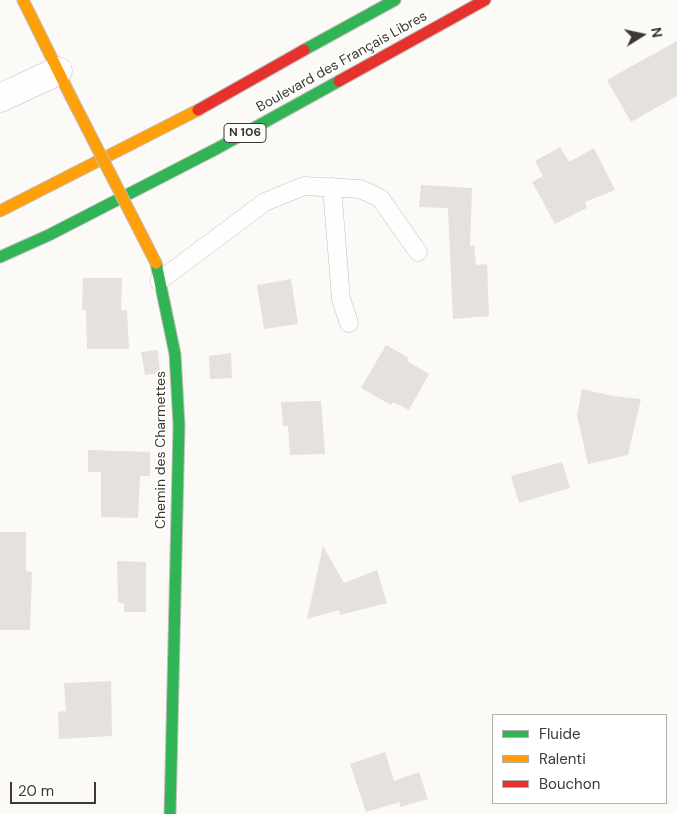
<!DOCTYPE html>
<html>
<head>
<meta charset="utf-8">
<style>
  body { margin:0 }
  #map { position:relative; width:677px; height:814px; overflow:hidden; background:#fcfaf6; font-family:"DM Sans",sans-serif }
  canvas { display:block }
  .legend { position:absolute; left:492px; top:714px; width:175px; height:90px; box-sizing:border-box; background:#fff; border:1px solid #b1b0ad; margin:0; padding:6px 9px; list-style:none; font-size:15px; color:#3d3931 }
  .legend li { display:flex; align-items:center; gap:10px; height:25px }
  .legend b { width:25px; border:1px solid #b1b0ad }
  .north { position:absolute; left:617px; top:10px; width:50px; height:50px; -webkit-text-stroke:4px #fff; paint-order:stroke; rotate:80deg; font-size:14px; font-weight:700; line-height:20px; text-align:center; color:#3d3931 }
  .north::after { content:''; display:block; margin:auto; width:18px; height:22px; background:#3d3931; clip-path:polygon(50% 0,100% 100%,50% 72%,0 100%) }
  .scale { position:absolute; left:10px; top:782px; width:86px; height:22px; box-sizing:border-box; border:2px solid #3d3931; border-top:0; padding-left:6px; font-size:15px; line-height:18px; white-space:nowrap; color:#3d3931; -webkit-text-stroke:4px #fff; paint-order:stroke }
</style>
</head>
<body>
<div id="map">
<canvas width="677" height="814"></canvas>
<ul class="legend">
<li><b style="height:6px;background:#30b455"></b>Fluide</li>
<li><b style="height:6px;background:#ff9f0a"></b>Ralenti</li>
<li><b style="height:6px;background:#e5322d"></b>Bouchon</li>
</ul>
<div class="north">N</div>
<div class="scale">20 m</div>
</div>
<script>
const g = document.querySelector('canvas').getContext('2d');
g.lineJoin = 'round';
function fillPath(path, color) {
  g.fillStyle = color;
  g.fill(path, 'evenodd');
}
function shape(rows) {
  const path = new Path2D();
  for (const r of rows) {
    path.moveTo(r[0], r[1]);
    for (let i = 2; i < r.length; i += 2) path.lineTo(r[i], r[i + 1]);
  }
  return path;
}
function stroke(path, color, width, dash) {
  g.strokeStyle = color;
  g.lineWidth = width;
  g.lineCap = dash ? 'butt' : 'round';
  g.setLineDash(dash || []);
  g.stroke(path);
}
function drawText(font, color, halo, rows, align = 'center') {
  g.font = font + ' "DM Sans",sans-serif';
  g.lineWidth = 4;
  g.setLineDash([]);
  g.textBaseline = 'middle';
  g.strokeStyle = halo;
  g.fillStyle = color;
  for (const [text, x, y, turn = 0] of rows) {
    g.save();
    g.translate(x, y);
    g.rotate((+turn || 0) * Math.PI / 180);
    g.textAlign = isNaN(turn) ? turn : align;
    if (halo) g.strokeText(text, 0, 0);
    g.fillText(text, 0, 0);
    g.restore();
  }
}
fillPath(shape([
  [677,41,677,96,631,122,607,80],
  [560,147,569,162,594,148,615,190,585,202,587,208,555,224,532,182,543,176,535,161],
  [421,185,472,188,470,246,474,245,476,265,487,264,489,316,453,319,448,208,419,207],
  [83,278,122,278,121,310,127,310,129,349,87,349,86,310,82,310],
  [291,279,298,324,264,329,257,285],
  [386,345,409,358,407,361,429,374,409,410,393,402,391,405,361,388],
  [158,350,160,373,145,375,141,352],
  [231,353,232,378,210,379,209,356],
  [582,389,613,396,641,399,628,455,588,464,577,415],
  [321,401,325,454,290,455,288,426,283,426,281,402],
  [88,450,150,452,150,476,140,476,138,518,101,517,101,472,88,472],
  [562,462,570,488,519,503,511,476],
  [0,532,26,532,26,571,32,572,30,630,0,630],
  [323,546,344,583,377,570,387,603,340,615,339,610,307,619],
  [117,561,146,562,146,612,124,612,124,604,118,602],
  [111,681,112,736,59,739,58,712,66,711,64,683],
  [385,752,394,781,419,772,428,799,400,807,400,802,366,812,350,764]
]), '#e5e1dc');
const lane = shape([
  [332,187,341,299,349,323],
  [159,281,265,202,304,186,360,189,380,198,418,252]
]);
const street = shape([
  [0,98,58,71]
]);
const fast = shape([
  [304,50,395,0],
  [0,257,49,235,216,149,339,81],
  [156,263,175,354,179,425,170,814]
]);
const slow = shape([
  [23,0,71,97],
  [0,211,198,110]
]);
const jam = shape([
  [339,81,485,0],
  [198,110,304,50]
]);
stroke(lane, '#c2bfba', 19);
stroke(street, '#c2bfba', 29);
stroke(fast, '#c2bfba', 13);
stroke(slow, '#c2bfba', 13);
stroke(jam, '#c2bfba', 13);
stroke(lane, '#fffefe', 18);
stroke(street, '#fffefe', 28);
stroke(fast, '#30b455', 11);
stroke(slow, '#ff9f0a', 11);
stroke(jam, '#e5322d', 11);
const slowBridge = shape([
  [71,97,156,263]
]);
stroke(slowBridge, '#c2bfba', 13, []);
stroke(slowBridge, '#ff9f0a', 11);
for (const [x, y, w] of [
  [245,133,42]
]) {
  const box = new Path2D();
  box.roundRect(x - w / 2, y - 9.5, w, 19, 4);
  g.fillStyle = '#fff';
  g.fill(box);
  stroke(box, '#3d3931', 1);
}
drawText('bold 12px', '#3d3931', null, [
  ["N 106",245,133]
]);
drawText('14px', '#3d3931', '#fff', [
  ["Boulevard des Français Libres",342,62,-29],
  ["Chemin des Charmettes",161,450,-90]
]);
</script>
</body>
</html>
